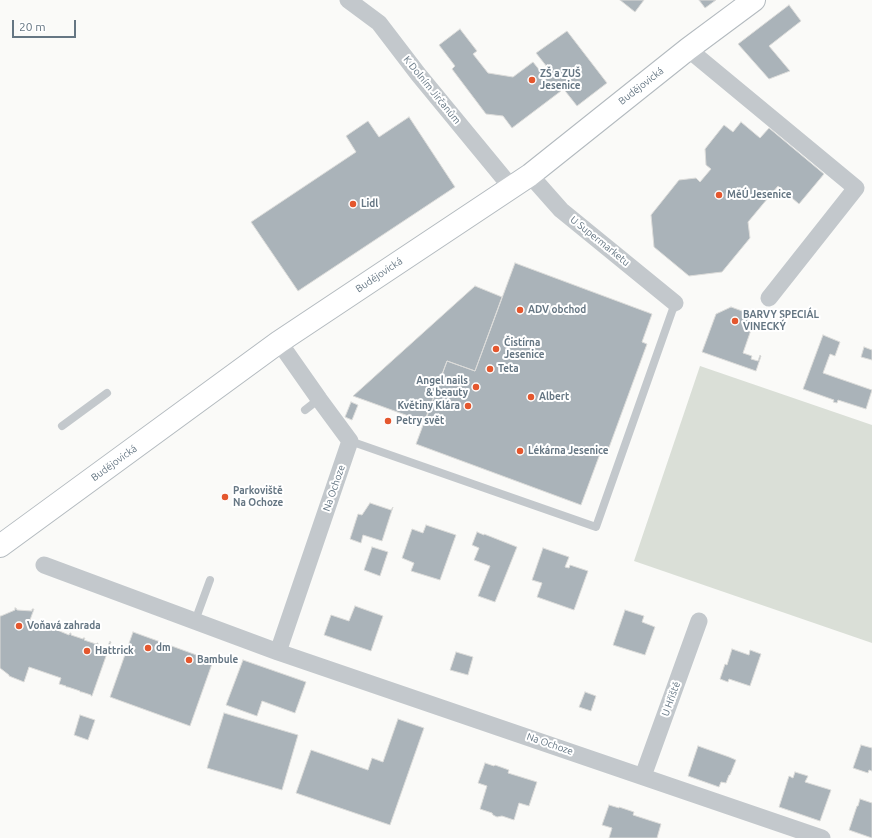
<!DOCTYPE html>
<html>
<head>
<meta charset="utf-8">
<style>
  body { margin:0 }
  #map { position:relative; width:872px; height:838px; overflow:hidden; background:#fafaf8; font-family:Ubuntu,sans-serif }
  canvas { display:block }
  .scale { position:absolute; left:12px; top:20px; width:64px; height:18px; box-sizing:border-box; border:2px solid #657683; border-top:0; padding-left:5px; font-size:12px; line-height:14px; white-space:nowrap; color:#657683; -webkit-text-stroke:3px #fff; paint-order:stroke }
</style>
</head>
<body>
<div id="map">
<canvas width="872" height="838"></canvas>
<div class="scale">20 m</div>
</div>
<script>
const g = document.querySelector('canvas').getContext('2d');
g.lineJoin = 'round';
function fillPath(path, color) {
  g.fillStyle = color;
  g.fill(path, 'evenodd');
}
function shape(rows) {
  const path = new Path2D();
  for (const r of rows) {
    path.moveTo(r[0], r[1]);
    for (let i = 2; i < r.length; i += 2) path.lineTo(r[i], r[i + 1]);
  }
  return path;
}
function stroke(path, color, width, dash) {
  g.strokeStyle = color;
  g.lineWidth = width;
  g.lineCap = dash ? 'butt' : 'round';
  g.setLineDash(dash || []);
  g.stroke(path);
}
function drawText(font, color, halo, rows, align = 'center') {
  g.font = font + ' Ubuntu,sans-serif';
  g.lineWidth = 4;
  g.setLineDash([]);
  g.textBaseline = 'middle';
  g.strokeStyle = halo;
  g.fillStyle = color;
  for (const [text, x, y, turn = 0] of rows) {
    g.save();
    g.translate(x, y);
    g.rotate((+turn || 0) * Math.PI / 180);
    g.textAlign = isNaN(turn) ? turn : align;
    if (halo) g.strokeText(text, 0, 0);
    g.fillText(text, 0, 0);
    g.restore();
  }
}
fillPath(shape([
  [700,366,872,425,872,643,634,561]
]), '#dadfd7');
const building = shape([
  [620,0,644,0,635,12,620,0],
  [699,0,716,0,705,8,699,0],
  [789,5,801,21,769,46,790,71,769,79,738,44,789,5],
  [460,29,477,51,473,54,488,73,513,77,533,62,545,77,551,72,536,53,567,31,607,83,577,106,562,87,560,90,561,91,512,128,503,116,486,114,452,69,455,66,439,45,460,29],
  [409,117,455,187,298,291,251,222,356,152,346,136,368,121,379,137,409,117],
  [741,122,760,138,769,128,824,174,799,204,778,186,748,222,750,238,722,272,689,276,654,247,651,215,679,180,696,178,700,182,711,169,706,165,705,149,724,125,733,132,741,122],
  [515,263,652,314,642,342,647,344,607,453,601,451,581,505,416,444,447,361,475,371,515,263],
  [475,286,502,297,475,371,447,361,425,422,353,396,475,286],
  [731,307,745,312,752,327,743,353,752,356,751,359,758,361,760,355,761,356,756,371,702,352,716,314,731,307],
  [823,335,840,342,835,356,830,354,823,373,872,390,866,409,838,400,837,403,833,402,834,400,803,389,823,335],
  [864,347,872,350,872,360,861,357,864,347],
  [351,402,358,405,352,420,345,417,351,402],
  [370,503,391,510,393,507,382,541,363,535,361,543,350,539,358,514,362,515,370,503],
  [426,525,456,535,440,580,411,571,414,563,402,558,412,529,423,533,426,525],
  [477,532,484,535,484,534,517,547,495,602,478,596,490,566,474,560,479,548,472,545,477,532],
  [372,547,388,552,380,576,364,570,372,547],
  [543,548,569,557,565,567,569,568,570,565,588,571,574,610,537,597,542,583,532,580,543,548],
  [355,606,383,616,371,651,324,635,331,615,349,621,355,606],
  [15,608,16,608,17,610,32,611,32,609,34,609,30,620,42,625,42,623,44,624,43,625,55,630,56,628,57,629,57,630,69,635,70,633,71,633,71,635,83,639,83,638,85,638,84,640,96,644,97,643,98,643,98,645,107,648,110,641,111,642,92,696,91,696,91,695,82,692,80,692,80,691,68,687,66,687,66,686,59,684,61,678,29,667,24,682,9,676,9,675,0,668,0,616,1,616,15,610,15,608],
  [625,610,644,616,642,622,655,627,645,655,613,645,625,610],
  [133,632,213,661,190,726,110,697,133,632],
  [732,649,749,655,750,650,761,654,750,686,729,679,728,682,720,679,725,664,727,665,732,649],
  [456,652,473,657,468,675,450,670,456,652],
  [243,660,306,682,295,713,262,701,257,716,226,705,243,660],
  [585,692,596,696,591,711,579,707,585,692],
  [224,713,298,735,282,790,207,768,224,713],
  [80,715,95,720,88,740,74,735,80,715],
  [398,719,424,728,390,825,296,793,311,750,368,770,372,758,383,762,398,719],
  [861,745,872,748,872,771,869,770,868,773,853,768,861,745],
  [698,746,729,757,736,760,730,775,729,775,726,783,721,782,719,787,688,776,698,746],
  [485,763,494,766,495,765,509,770,508,773,537,782,529,806,519,803,514,820,502,816,497,817,493,815,492,813,480,809,487,786,478,783,485,763],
  [795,772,808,776,805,782,831,790,820,821,779,807,789,776,793,778,795,772],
  [860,799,872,803,872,838,849,830,857,806,858,806,860,799],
  [609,805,619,808,619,807,634,812,633,815,661,824,657,838,609,838,612,828,602,825,609,805]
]);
fillPath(building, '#aab3b9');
stroke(building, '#dcdcda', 1);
const secondary = shape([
  [0,546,279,342,530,175,688,49,754,0]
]);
stroke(secondary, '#b3babf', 24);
stroke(shape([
  [305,410,319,399],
  [62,426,107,393],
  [350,441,596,527,675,303],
  [195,621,210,580]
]), '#c3c8cc', 8);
stroke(shape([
  [348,0,379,23,418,74,511,187],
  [688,49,856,188,769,298],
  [530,175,561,210,675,303],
  [44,565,278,652,822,838],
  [278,652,350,441,319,399,279,342],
  [643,776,699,621]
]), '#c3c8cc', 17);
stroke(secondary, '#fff', 22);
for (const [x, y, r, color] of [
  [532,80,4,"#e4572e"],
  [719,195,4,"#e4572e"],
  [353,204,4,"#e4572e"],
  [520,310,4,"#e4572e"],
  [735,321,4,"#e4572e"],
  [496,349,4,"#e4572e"],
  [490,369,4,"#e4572e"],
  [476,387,4,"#e4572e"],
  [531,397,4,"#e4572e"],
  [468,406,4,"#e4572e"],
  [388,421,4,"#e4572e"],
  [520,451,4,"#e4572e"],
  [225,497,4,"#e4572e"],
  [19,626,4,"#e4572e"],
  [148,648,4,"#e4572e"],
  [87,651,4,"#e4572e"],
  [189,660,4,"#e4572e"]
]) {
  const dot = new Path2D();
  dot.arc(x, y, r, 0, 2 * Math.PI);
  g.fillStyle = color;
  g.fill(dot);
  stroke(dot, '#fff', 1.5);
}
drawText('bold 10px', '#657683', '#fff', [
  ["ZŠ a ZUŠ",540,74],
  ["Jesenice",540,86],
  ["MěÚ Jesenice",727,195],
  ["Lidl",361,204],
  ["ADV obchod",528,310],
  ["BARVY SPECIÁL",743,315],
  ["VINECKÝ",743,327],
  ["Čistírna",504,343],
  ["Jesenice",504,355],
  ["Teta",498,369],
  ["Angel nails",468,381,"right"],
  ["& beauty",468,393,"right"],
  ["Albert",539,397],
  ["Květiny Klára",460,406,"right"],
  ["Petry svět",396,421],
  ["Lékárna Jesenice",528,451],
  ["Parkoviště",233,491],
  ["Na Ochoze",233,503],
  ["Voňavá zahrada",27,626],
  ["dm",156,648],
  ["Hattrick",95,651],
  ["Bambule",197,660]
], 'left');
drawText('10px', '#657683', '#fff', [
  ["Budějovická",641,86,-38],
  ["K Dolním Jirčanům",432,90,51],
  ["U Supermarketu",600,241,39],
  ["Budějovická",379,275,-34],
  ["Budějovická",114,463,-36],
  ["Na Ochoze",334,488,-71],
  ["U Hřiště",671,699,-70],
  ["Na Ochoze",550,744,19]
]);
</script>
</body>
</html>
